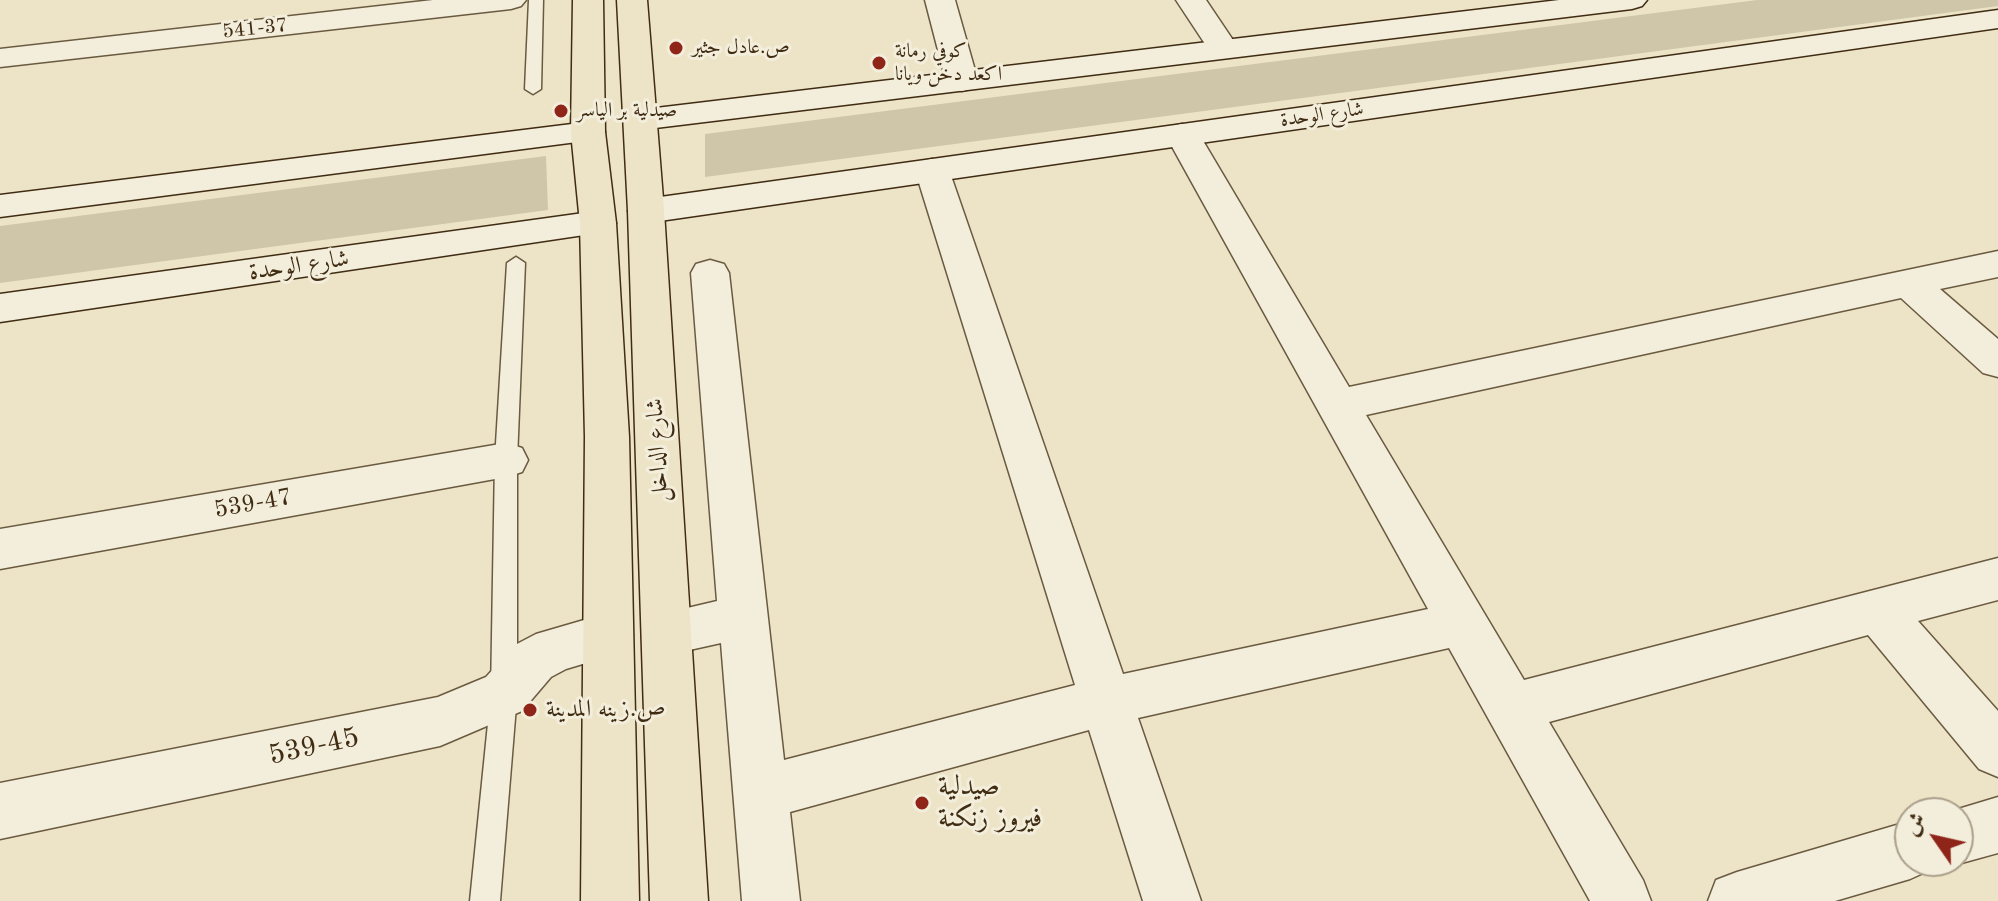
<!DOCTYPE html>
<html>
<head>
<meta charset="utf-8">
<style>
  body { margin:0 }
  #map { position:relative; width:1998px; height:901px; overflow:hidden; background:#ede4c8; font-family:"Old Standard TT",Amiri,serif }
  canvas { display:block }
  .north { position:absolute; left:1894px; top:797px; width:80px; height:80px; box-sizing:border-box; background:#f3eddb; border:2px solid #aba08b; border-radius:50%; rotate:304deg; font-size:22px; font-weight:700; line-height:32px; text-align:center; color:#3f2c13 }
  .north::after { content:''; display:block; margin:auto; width:28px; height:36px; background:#8f2418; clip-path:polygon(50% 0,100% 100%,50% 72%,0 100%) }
</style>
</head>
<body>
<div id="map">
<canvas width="1998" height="901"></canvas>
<div class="north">ش</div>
</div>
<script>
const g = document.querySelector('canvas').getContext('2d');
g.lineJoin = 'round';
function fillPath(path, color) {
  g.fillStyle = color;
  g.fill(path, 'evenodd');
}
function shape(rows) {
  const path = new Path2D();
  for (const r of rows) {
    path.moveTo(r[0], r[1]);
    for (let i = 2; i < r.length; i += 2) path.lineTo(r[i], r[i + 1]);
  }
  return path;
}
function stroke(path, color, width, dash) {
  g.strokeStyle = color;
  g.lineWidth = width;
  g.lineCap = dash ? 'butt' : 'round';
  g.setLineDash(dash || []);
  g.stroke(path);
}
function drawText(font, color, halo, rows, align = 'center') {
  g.font = font + ' "Old Standard TT",Amiri,serif';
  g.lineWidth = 6;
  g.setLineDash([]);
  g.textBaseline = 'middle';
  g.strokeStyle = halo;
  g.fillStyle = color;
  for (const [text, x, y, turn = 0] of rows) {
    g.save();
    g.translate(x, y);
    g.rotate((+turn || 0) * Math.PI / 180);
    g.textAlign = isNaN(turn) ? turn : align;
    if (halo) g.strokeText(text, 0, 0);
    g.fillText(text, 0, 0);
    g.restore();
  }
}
fillPath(shape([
  [1757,0,1998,0,1998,6,705,177,705,134],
  [546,156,548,210,0,283,0,226]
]), '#cfc5a9');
const lane = shape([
  [529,0,543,0,541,89,533,94,525,89,529,0],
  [516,257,525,263,517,460,517,694,500,901,470,901,491,694,495,460,507,263,516,257]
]);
const street = shape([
  [433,0,526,0,521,6,511,9,0,67,0,49,433,0],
  [925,0,955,0,978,81,973,88,962,91,951,88,946,81,925,0],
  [1176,0,1206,0,1239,49,1235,56,1224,58,1213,56,1176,0],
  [1182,124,1194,127,1199,134,1349,387,1998,251,1998,277,1940,289,1998,339,1998,377,1983,373,1901,298,1366,415,1524,680,1998,558,1998,600,1918,621,1998,711,1998,777,1979,769,1868,635,1549,722,1643,880,1651,901,1590,901,1449,648,1138,718,1201,901,1143,901,1089,730,790,812,800,901,742,901,721,643,667,655,649,649,642,633,649,617,717,601,691,273,696,264,710,260,724,264,729,273,784,760,1075,685,915,170,920,162,932,159,944,162,949,170,1123,674,1428,609,1165,134,1170,127,1182,124],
  [506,443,522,448,528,460,522,472,506,477,0,569,0,529,506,443],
  [608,613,626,619,633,635,626,651,566,669,551,677,522,711,440,746,0,839,0,783,438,697,486,677,515,645,536,634,608,613],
  [1998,797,1998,853,1958,864,1950,861,1958,861,1958,813,1945,813,1998,797],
  [1910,821,1910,861,1934,861,1930,870,1910,879,1835,901,1708,901,1716,880,1737,872,1910,821]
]);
const secondary = shape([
  [1559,0,1647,0,1642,6,1632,9,639,130,627,127,622,120,627,113,639,110,1559,0],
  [1998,10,1998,28,646,223,633,219,628,211,633,203,646,199,1998,10],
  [588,122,600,125,605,132,600,139,0,217,0,195,588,122],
  [598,211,611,215,616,223,611,231,0,322,0,294,598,211]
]);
const primary = shape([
  [573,0,603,0,605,132,616,223,629,437,639,901,581,901,585,437,580,223,571,132,573,0],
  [617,0,647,0,664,211,708,901,650,901,628,211,617,0]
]);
stroke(lane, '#6a5a40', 3);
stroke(street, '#6a5a40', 3);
stroke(secondary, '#3f2c13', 3);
stroke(primary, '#3f2c13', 3);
fillPath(lane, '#f3eddb');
fillPath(street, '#f3eddb');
fillPath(secondary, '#f3eddb');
fillPath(primary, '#ede4c8');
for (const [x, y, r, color] of [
  [676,48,8,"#8f2418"],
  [879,63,8,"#8f2418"],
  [561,111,8,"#8f2418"],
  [530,710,8,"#8f2418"],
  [922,803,8,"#8f2418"]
]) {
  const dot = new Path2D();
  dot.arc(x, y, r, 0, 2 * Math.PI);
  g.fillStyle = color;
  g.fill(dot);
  stroke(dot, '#f3eddb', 3);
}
drawText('20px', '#3f2c13', '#f3eddb', [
  ["541-37",255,29,-6],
  ["شارع الوحدة",1322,115,-8]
]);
drawText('20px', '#3f2c13', '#f3eddb', [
  ["ص.عادل جثير",692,48],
  ["كوفي رمانة",895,52],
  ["اكعد دخن ويانا",895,75],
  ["صيدلية بر الياسر",577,111]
], 'left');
drawText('24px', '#3f2c13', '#f3eddb', [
  ["شارع الوحدة",299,266,-8],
  ["شارع الداخل",658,450,-93],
  ["539-47",253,504,-10]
]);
drawText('24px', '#3f2c13', '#f3eddb', [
  ["ص.زينه المدينة",546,710]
], 'left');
drawText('28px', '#3f2c13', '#f3eddb', [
  ["539-45",314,747,-12]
]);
drawText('28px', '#3f2c13', '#f3eddb', [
  ["صيدلية",938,787],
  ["فيروز زنكنة",938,819]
], 'left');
</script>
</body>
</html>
